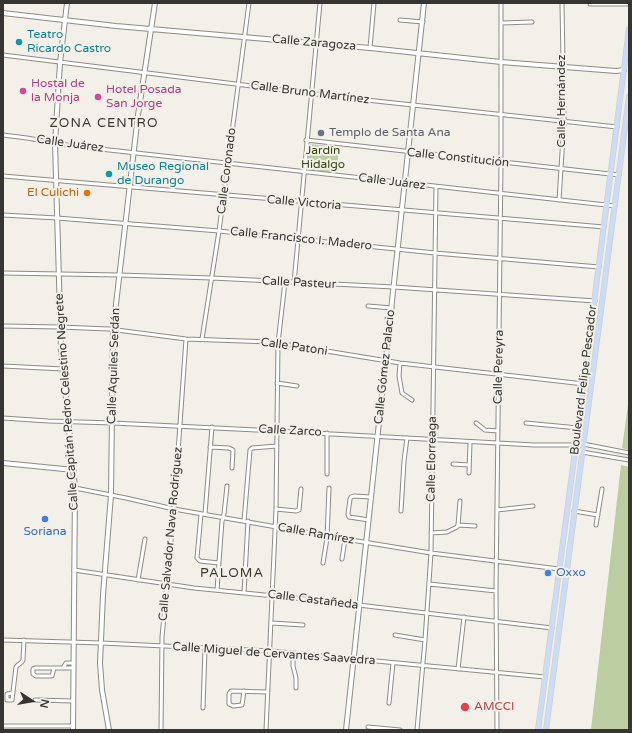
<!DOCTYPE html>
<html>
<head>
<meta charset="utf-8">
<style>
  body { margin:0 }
  #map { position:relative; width:632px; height:733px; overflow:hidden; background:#f2f0e8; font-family:"Varela Round",sans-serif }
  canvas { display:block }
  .frame { position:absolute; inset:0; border:4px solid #363532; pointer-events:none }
  .north { position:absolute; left:12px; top:681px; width:40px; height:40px; -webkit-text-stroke:3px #f2f0e8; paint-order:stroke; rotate:102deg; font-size:11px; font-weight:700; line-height:16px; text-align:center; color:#363532 }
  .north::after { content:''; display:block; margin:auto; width:14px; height:18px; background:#363532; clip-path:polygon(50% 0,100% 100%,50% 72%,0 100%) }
</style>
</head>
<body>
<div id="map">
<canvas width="632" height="733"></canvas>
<div class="frame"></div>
<div class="north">N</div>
</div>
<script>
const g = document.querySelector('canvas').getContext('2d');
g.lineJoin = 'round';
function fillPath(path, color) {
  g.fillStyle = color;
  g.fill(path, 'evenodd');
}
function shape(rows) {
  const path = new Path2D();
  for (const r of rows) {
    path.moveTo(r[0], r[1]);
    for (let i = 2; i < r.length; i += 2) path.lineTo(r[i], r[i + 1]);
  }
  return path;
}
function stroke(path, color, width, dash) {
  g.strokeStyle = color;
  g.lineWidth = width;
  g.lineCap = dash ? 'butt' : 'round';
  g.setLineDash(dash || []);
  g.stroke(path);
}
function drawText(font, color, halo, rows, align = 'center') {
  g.font = font + ' "Varela Round",sans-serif';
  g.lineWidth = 4;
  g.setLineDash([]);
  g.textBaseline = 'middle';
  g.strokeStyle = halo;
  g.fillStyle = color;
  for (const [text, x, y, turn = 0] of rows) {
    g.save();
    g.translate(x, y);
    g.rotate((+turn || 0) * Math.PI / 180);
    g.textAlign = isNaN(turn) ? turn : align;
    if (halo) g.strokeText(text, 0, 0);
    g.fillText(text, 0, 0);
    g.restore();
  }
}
fillPath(shape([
  [309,144,339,147,337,173,307,169],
  [629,398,629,450,622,448],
  [621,465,629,467,629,730,591,730]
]), '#bccda2');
const street = shape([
  [590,4,629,4],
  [400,20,423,22],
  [501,23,532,22],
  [370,48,374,3],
  [3,55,348,98,617,127],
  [3,135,27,138,73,146,615,206],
  [306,140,619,175],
  [3,176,604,227],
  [559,200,564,121,562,3],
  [3,215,57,218,219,231,435,253,599,267],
  [3,273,119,275,212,278,394,287,595,301],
  [294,283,320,3],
  [368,306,392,308],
  [3,326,60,327,109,329,186,339,271,342,400,363,584,384],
  [202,339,219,231,249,3],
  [400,363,399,376,402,393,412,400],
  [3,366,63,369],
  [277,383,297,386],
  [3,418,48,421,113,423,277,431,498,443,534,445,572,445,576,444],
  [476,423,485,430,498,431],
  [526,423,578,428],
  [583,444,629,453],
  [210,447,229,448,233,450,232,468],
  [582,452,629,460],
  [453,464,469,465],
  [469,473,470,442],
  [327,474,327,433],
  [75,488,126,498,174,509,345,539,431,553,559,569],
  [276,509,296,511,299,510,301,489],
  [497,510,533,506],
  [401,511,404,461,407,438],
  [574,511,598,515],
  [201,514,197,558,200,561,219,563],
  [205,514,212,427],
  [369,520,349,517,348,514,350,499,351,497,354,496,371,497],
  [244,521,250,450,252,448,277,446],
  [458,525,475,526],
  [596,525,602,489],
  [431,533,447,532,457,527,458,525,460,501],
  [342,559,345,539],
  [323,563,327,538,329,488],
  [74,570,194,588,325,601,552,628],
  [138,580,145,539],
  [429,584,496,591],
  [217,590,222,521,224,514,227,486],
  [244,593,248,521],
  [272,623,303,625],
  [395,635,425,640],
  [3,640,101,643,271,651,545,677],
  [293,653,293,666,296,678,296,688],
  [54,668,52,676,36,676,33,674,33,669,35,668,73,668],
  [63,668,66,663,73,663],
  [458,669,464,617],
  [244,691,242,705,233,706,229,704,229,694,231,691,268,692],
  [13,693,7,694,7,700,12,700,16,667,18,665,22,662,23,660,24,640],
  [35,700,73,701],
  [389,703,393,663],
  [203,708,205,648],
  [3,726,73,726],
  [368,727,400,730],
  [161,730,162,637,174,509,186,339],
  [266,730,276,509,278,343,285,282],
  [417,730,425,640,431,553,436,187],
  [497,730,496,591,501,163,501,3]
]);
const secondary = shape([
  [67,3,60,63,55,143,61,349,75,488,73,730],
  [3,13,116,26,370,48,501,62,616,71,624,70],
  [3,463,74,470],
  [109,730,102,690,100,663,103,595,111,495,113,330,138,115,155,3],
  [346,730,424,3]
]);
const primary = shape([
  [538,730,576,444,629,29],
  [546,730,629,96]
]);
stroke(street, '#8d8b84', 5);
stroke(secondary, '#8d8b84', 6);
stroke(primary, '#cfcfce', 6);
stroke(street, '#fff', 3);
stroke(secondary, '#fff', 4);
stroke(primary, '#cbdcf8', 4.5);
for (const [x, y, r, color] of [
  [19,42,4,"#0f9aa8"],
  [23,91,4,"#d1479c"],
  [98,97,4,"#d1479c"],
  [321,133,4,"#6b7280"],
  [109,174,4,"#0f9aa8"],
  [87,193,4,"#e8710a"],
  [45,519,4,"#3f7fe0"],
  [548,573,4,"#3f7fe0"],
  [465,707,5,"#e0444e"]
]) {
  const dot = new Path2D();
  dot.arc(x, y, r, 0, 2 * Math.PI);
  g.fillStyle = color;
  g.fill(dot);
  stroke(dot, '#f2f0e8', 1.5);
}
drawText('12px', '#0d838f', '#f2f0e8', [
  ["Teatro",27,35],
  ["Ricardo Castro",27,49],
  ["Museo Regional",117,167],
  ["de Durango",117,181]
], 'left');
drawText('12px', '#363532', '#f2f0e8', [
  ["Calle Zaragoza",314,43,5],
  ["Calle Bruno Martínez",310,93,7],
  ["Calle Hernández",562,101,-90],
  ["Calle Juárez",70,144,8],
  ["Calle Constitución",458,158,6],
  ["Calle Coronado",227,171,-83],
  ["Calle Juárez",392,182,7],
  ["Calle Victoria",304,203,5],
  ["Calle Francisco I. Madero",301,239,6],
  ["Calle Pasteur",299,283,3],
  ["Calle Patoni",294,347,8],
  ["Calle Aquiles Serdán",114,366,-88],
  ["Calle Gómez Palacio",385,367,-84],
  ["Calle Pereyra",499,367,-89],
  ["Boulevard Felipe Pescador",584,380,-83],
  ["Calle Capitán Pedro Celestino Negrete",67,402,-94],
  ["Calle Zarco",290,431,3],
  ["Calle Elorreaga",432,459,-89],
  ["Calle Salvador Nava Rodríguez",171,534,-85],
  ["Calle Ramírez",316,534,10],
  ["Calle Castañeda",313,600,7],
  ["Calle Miguel de Cervantes Saavedra",274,654,4]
]);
drawText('12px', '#b23c85', '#f2f0e8', [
  ["Hostal de",31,84],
  ["la Monja",31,98],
  ["Hotel Posada",106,90],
  ["San Jorge",106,104]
], 'left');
drawText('12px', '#5b616d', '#f2f0e8', [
  ["Templo de Santa Ana",329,133]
], 'left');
drawText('12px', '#35460d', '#f2f0e8', [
  ["Jardín",323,151],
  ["Hidalgo",323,165]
]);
drawText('12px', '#c56008', '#f2f0e8', [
  ["El Culichi",79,193]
], 'right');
drawText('12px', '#366cbe', '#f2f0e8', [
  ["Soriana",45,532],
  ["Oxxo",556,573,"left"]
]);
drawText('12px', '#be3a42', '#f2f0e8', [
  ["AMCCI",474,707]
], 'left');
g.letterSpacing = '1px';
drawText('13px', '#38362f', '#f2f0e8', [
  ["ZONA CENTRO",104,124],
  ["PALOMA",232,574]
]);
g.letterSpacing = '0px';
</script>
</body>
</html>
